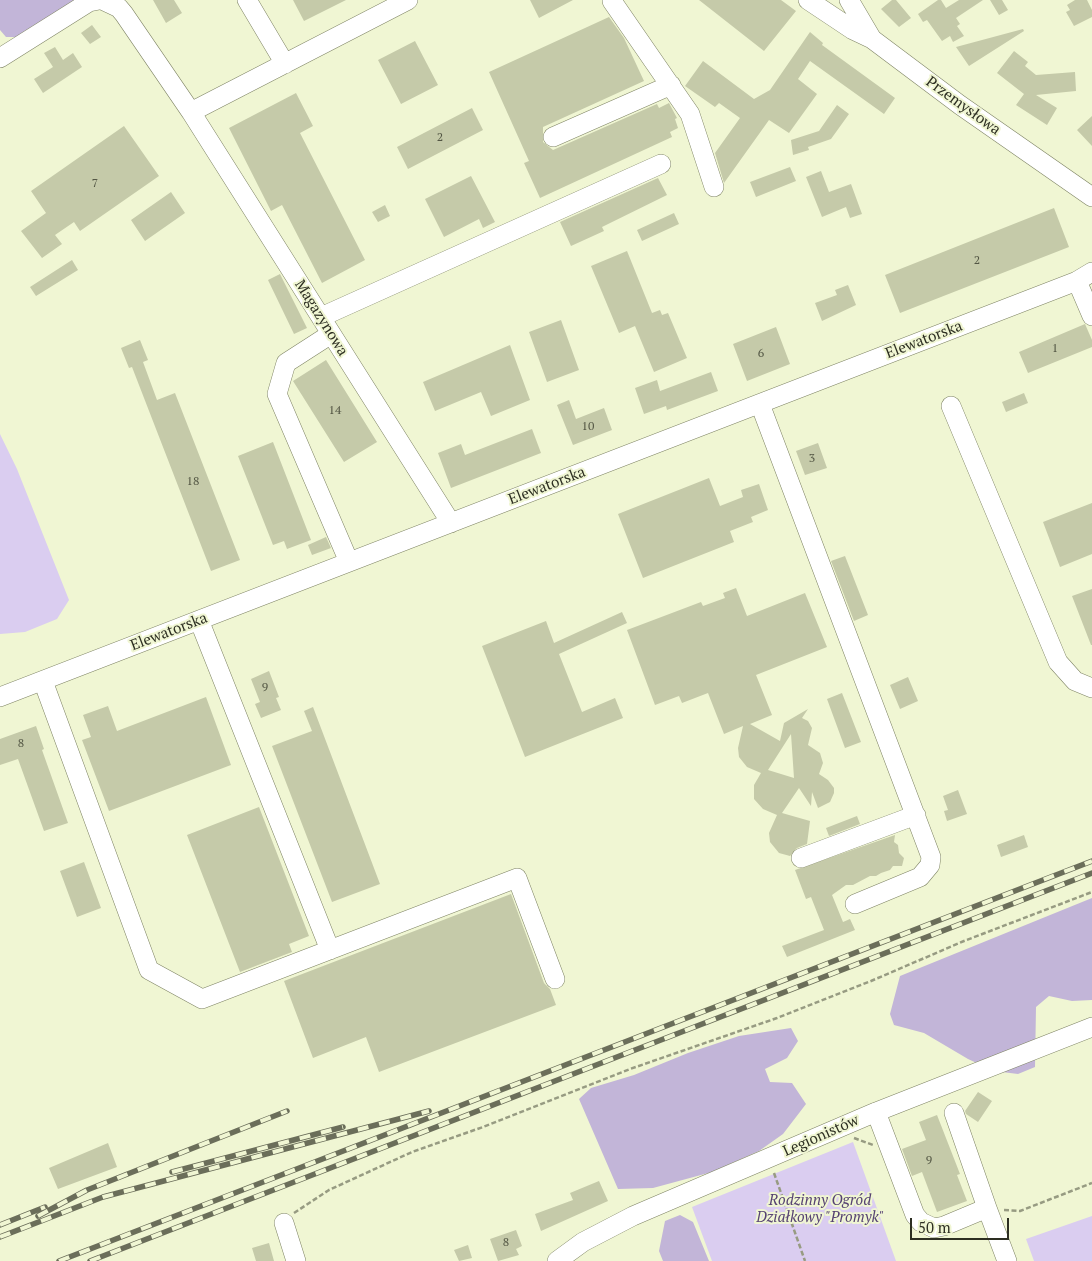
<!DOCTYPE html>
<html>
<head>
<meta charset="utf-8">
<style>
  body { margin:0 }
  #map { position:relative; width:1092px; height:1261px; overflow:hidden; background:#f0f6d3; font-family:"PT Serif",serif }
  canvas { display:block }
  .scale { position:absolute; left:910px; top:1218px; width:99px; height:22px; box-sizing:border-box; border:2px solid #2d2f22; border-top:0; padding-left:6px; font-size:15px; line-height:18px; white-space:nowrap; color:#2d2f22; -webkit-text-stroke:4px #f0f6d3; paint-order:stroke }
</style>
</head>
<body>
<div id="map">
<canvas width="1092" height="1261"></canvas>
<div class="scale">50 m</div>
</div>
<script>
const g = document.querySelector('canvas').getContext('2d');
g.lineJoin = 'round';
function fillPath(path, color) {
  g.fillStyle = color;
  g.fill(path, 'evenodd');
}
function shape(rows) {
  const path = new Path2D();
  for (const r of rows) {
    path.moveTo(r[0], r[1]);
    for (let i = 2; i < r.length; i += 2) path.lineTo(r[i], r[i + 1]);
  }
  return path;
}
function stroke(path, color, width, dash) {
  g.strokeStyle = color;
  g.lineWidth = width;
  g.lineCap = dash ? 'butt' : 'round';
  g.setLineDash(dash || []);
  g.stroke(path);
}
function drawText(font, color, halo, rows, align = 'center') {
  g.font = font + ' "PT Serif",serif';
  g.lineWidth = 4;
  g.setLineDash([]);
  g.textBaseline = 'middle';
  g.strokeStyle = halo;
  g.fillStyle = color;
  for (const [text, x, y, turn = 0] of rows) {
    g.save();
    g.translate(x, y);
    g.rotate((+turn || 0) * Math.PI / 180);
    g.textAlign = isNaN(turn) ? turn : align;
    if (halo) g.strokeText(text, 0, 0);
    g.fillText(text, 0, 0);
    g.restore();
  }
}
fillPath(shape([
  [0,434,17,469,69,600,57,619,25,632,0,634],
  [853,1142,896,1261,712,1261,692,1207],
  [1092,1216,1092,1261,1034,1261,1026,1239]
]), '#dacdf0');
fillPath(shape([
  [0,0,80,0,17,37,6,37,0,30],
  [1092,898,1092,1000,1072,1001,1049,996,1036,1007,1035,1067,1018,1074,994,1071,968,1059,924,1033,894,1025,890,1014,900,976],
  [791,1028,798,1041,787,1058,765,1069,770,1082,792,1083,806,1104,783,1134,759,1151,712,1172,653,1188,618,1189,579,1099,591,1088,634,1075,688,1053,739,1036],
  [680,1215,693,1222,709,1261,663,1261,659,1251,665,1221]
]), '#c2b5d8');
fillPath(shape([
  [153,0,174,0,182,13,166,23],
  [293,0,346,0,304,21],
  [530,0,573,0,539,18],
  [699,0,781,0,796,11,764,51],
  [892,0,896,0,911,18,899,27,881,9],
  [938,0,941,0,946,8,959,0,983,0,956,18,960,24,957,26,964,36,953,42,950,36,942,41,927,20,923,22,918,14],
  [990,0,1002,0,1008,10,999,15],
  [1075,0,1087,0,1092,10,1092,17,1074,26,1066,12,1070,10,1067,5],
  [609,17,624,38,644,81,543,127,543,142,553,150,657,104,659,108,669,103,677,118,675,119,678,128,670,132,672,137,540,198,524,163,529,161,489,72],
  [92,25,101,37,90,44,81,33],
  [1023,29,1024,31,969,66,956,47],
  [810,32,823,43,822,45,895,98,884,114,810,61,798,79,817,94,812,101,789,133,769,120,724,183,715,153,740,118,719,103,715,107,685,86,703,61,754,99,770,90],
  [415,41,438,85,401,104,378,60],
  [55,47,63,60,73,53,82,67,43,93,34,79,53,67,44,53],
  [1014,51,1028,62,1025,66,1036,75,1075,72,1076,91,1036,95,1057,108,1047,125,1016,105,1024,94,997,73],
  [296,93,313,126,300,133,365,260,322,283,282,205,271,211,229,128],
  [837,105,849,114,831,139,808,147,809,150,793,155,791,140,819,131],
  [472,108,483,130,408,169,397,147],
  [1092,116,1092,146,1077,130],
  [124,126,159,176,80,231,74,222,55,235,62,244,42,258,21,231,46,213,31,191],
  [790,167,796,181,756,197,750,182],
  [821,171,829,192,851,184,862,214,850,218,846,207,822,217,806,177],
  [471,176,495,222,483,228,479,219,444,237,425,199],
  [658,178,667,195,602,227,604,231,571,246,560,222],
  [171,192,185,213,145,241,131,220],
  [385,205,390,216,378,222,372,212],
  [1054,208,1069,247,900,313,885,275],
  [674,213,679,224,642,241,637,230],
  [627,251,652,313,660,310,662,315,668,313,687,358,654,372,635,326,619,333,591,266],
  [72,260,78,270,36,296,30,287],
  [280,274,307,328,294,334,268,280],
  [848,285,856,305,822,321,815,303,837,295,835,290],
  [561,320,579,370,547,382,529,332],
  [1085,324,1092,340,1092,347,1028,373,1019,352],
  [776,327,790,364,747,381,733,344],
  [140,340,148,360,143,362,157,400,175,393,240,560,211,571,132,367,129,368,121,348],
  [510,345,530,400,491,416,481,392,435,411,423,382],
  [326,360,377,442,344,462,293,381],
  [711,372,718,391,667,410,666,406,644,414,635,388,657,380,660,391],
  [1024,393,1028,403,1006,412,1002,402],
  [569,400,576,419,604,408,612,430,573,445,557,405],
  [532,429,541,453,451,488,438,453,461,444,465,455],
  [273,442,311,540,287,549,284,541,273,545,238,456],
  [818,443,827,468,805,475,796,451],
  [709,478,720,506,743,497,741,490,759,484,768,510,751,517,753,522,730,531,734,542,643,578,618,514],
  [1092,503,1092,554,1060,567,1043,522],
  [326,537,331,548,312,555,308,545],
  [845,556,868,615,854,621,831,561],
  [736,588,747,616,805,593,827,647,756,675,772,715,750,724,780,741,784,723,808,709,802,718,808,721,812,728,808,745,820,753,823,763,819,774,828,780,834,788,834,793,830,802,818,808,812,792,811,806,799,788,782,813,810,821,807,844,797,848,790,856,779,853,770,842,769,833,777,815,763,809,754,799,754,785,761,773,747,767,739,757,738,748,743,726,724,734,708,693,682,703,679,696,655,705,627,630,701,602,703,606,725,598,723,593],
  [791,734,794,778,768,770],
  [1092,589,1092,645,1091,645,1072,596],
  [622,612,627,623,559,654,582,712,615,698,623,718,525,757,482,646,546,621,554,643],
  [269,671,279,697,276,698,281,710,261,718,255,704,260,702,251,679],
  [908,677,918,701,900,709,890,685],
  [842,693,861,742,845,748,827,699],
  [206,697,231,765,109,811,82,740,91,737,83,715,108,706,117,731],
  [313,707,380,884,332,902,272,746,312,731,304,711],
  [36,726,44,749,42,750,68,823,44,831,18,759,0,765,0,739],
  [958,790,967,814,947,821,944,811,948,810,943,796],
  [259,807,309,936,289,944,292,952,240,972,187,835],
  [857,816,860,824,829,836,826,828],
  [895,835,894,842,898,845,899,853,904,858,902,866,893,866,890,870,881,873,876,876,870,876,853,885,846,885,832,895,843,922,850,919,855,930,787,957,782,946,824,930,811,897,806,899,795,870],
  [1024,835,1028,847,1001,857,997,845],
  [84,862,101,908,77,917,60,871],
  [511,894,544,983,550,989,556,1005,379,1072,366,1037,313,1058,284,981],
  [978,1092,992,1101,978,1122,966,1114,965,1111],
  [937,1115,960,1174,957,1175,967,1201,937,1212,922,1172,912,1176,902,1149,926,1140,919,1122],
  [108,1143,117,1167,58,1189,49,1168],
  [599,1181,608,1201,541,1231,535,1214,573,1200,570,1193],
  [516,1230,522,1246,516,1249,519,1255,498,1261,490,1239],
  [269,1243,274,1261,256,1261,252,1248],
  [468,1245,472,1258,459,1261,454,1250]
]), '#c5caa9');
const minor = shape([
  [102,0,119,8,124,14,191,112,451,523],
  [247,0,285,64],
  [808,0,853,30,872,39],
  [849,0,872,39,960,105,1092,197],
  [612,1,690,114,714,187],
  [0,58,89,2,99,0],
  [191,112,408,0],
  [553,137,671,85],
  [1077,281,1092,316],
  [321,317,661,164],
  [331,334,286,363,277,394,349,562],
  [760,404,931,857,930,865,920,877,855,904],
  [951,406,1058,662,1075,681,1092,688],
  [199,620,330,950],
  [43,681,149,970,202,999,517,878,555,979],
  [0,697,1077,281,1092,272],
  [801,858,916,815],
  [876,1112,915,1215,921,1222,934,1228,944,1226,987,1208,1007,1261],
  [954,1113,987,1208],
  [284,1223,296,1261],
  [557,1261,583,1242,633,1216,876,1112,1092,1027]
]);
stroke(minor, '#7e8364', 20);
stroke(shape([
  [854,1138,873,1145],
  [774,1173,805,1261],
  [1004,1210,1020,1211,1092,1183],
  [294,1213,329,1190,412,1152,483,1127,630,1069,777,1018,871,981,964,941,1092,892]
]), '#979b82', 2.5, [5, 2.5]);
stroke(minor, '#fff', 19);
const rail = shape([
  [172,1172,343,1127],
  [38,1216,87,1190,287,1111],
  [0,1225,45,1207],
  [0,1237,103,1197,429,1111],
  [59,1261,1092,861],
  [90,1261,1092,873]
]);
stroke(rail, '#6b6e5a', 5.5);
stroke(rail, '#f0f6d3', 4, [11]);
drawText('12px', '#535644', null, [
  ["2",440,138],
  ["7",95,184],
  ["2",977,261],
  ["1",1055,349],
  ["6",761,354],
  ["14",335,411],
  ["10",588,427],
  ["3",812,459],
  ["18",193,482],
  ["9",265,688],
  ["8",21,744],
  ["9",929,1161],
  ["8",506,1243]
]);
drawText('15px', '#2d2f22', '#f0f6d3', [
  ["Przemysłowa",963,106,36],
  ["Magazynowa",321,318,58],
  ["Elewatorska",924,340,-21],
  ["Elewatorska",547,486,-21],
  ["Elewatorska",169,632,-21],
  ["Legionistów",821,1136,-24]
]);
drawText('italic 15px', '#564272', '#f0f6d3', [
  ["Rodzinny Ogród",820,1201],
  ["Działkowy \"Promyk\"",820,1218]
]);
</script>
</body>
</html>
